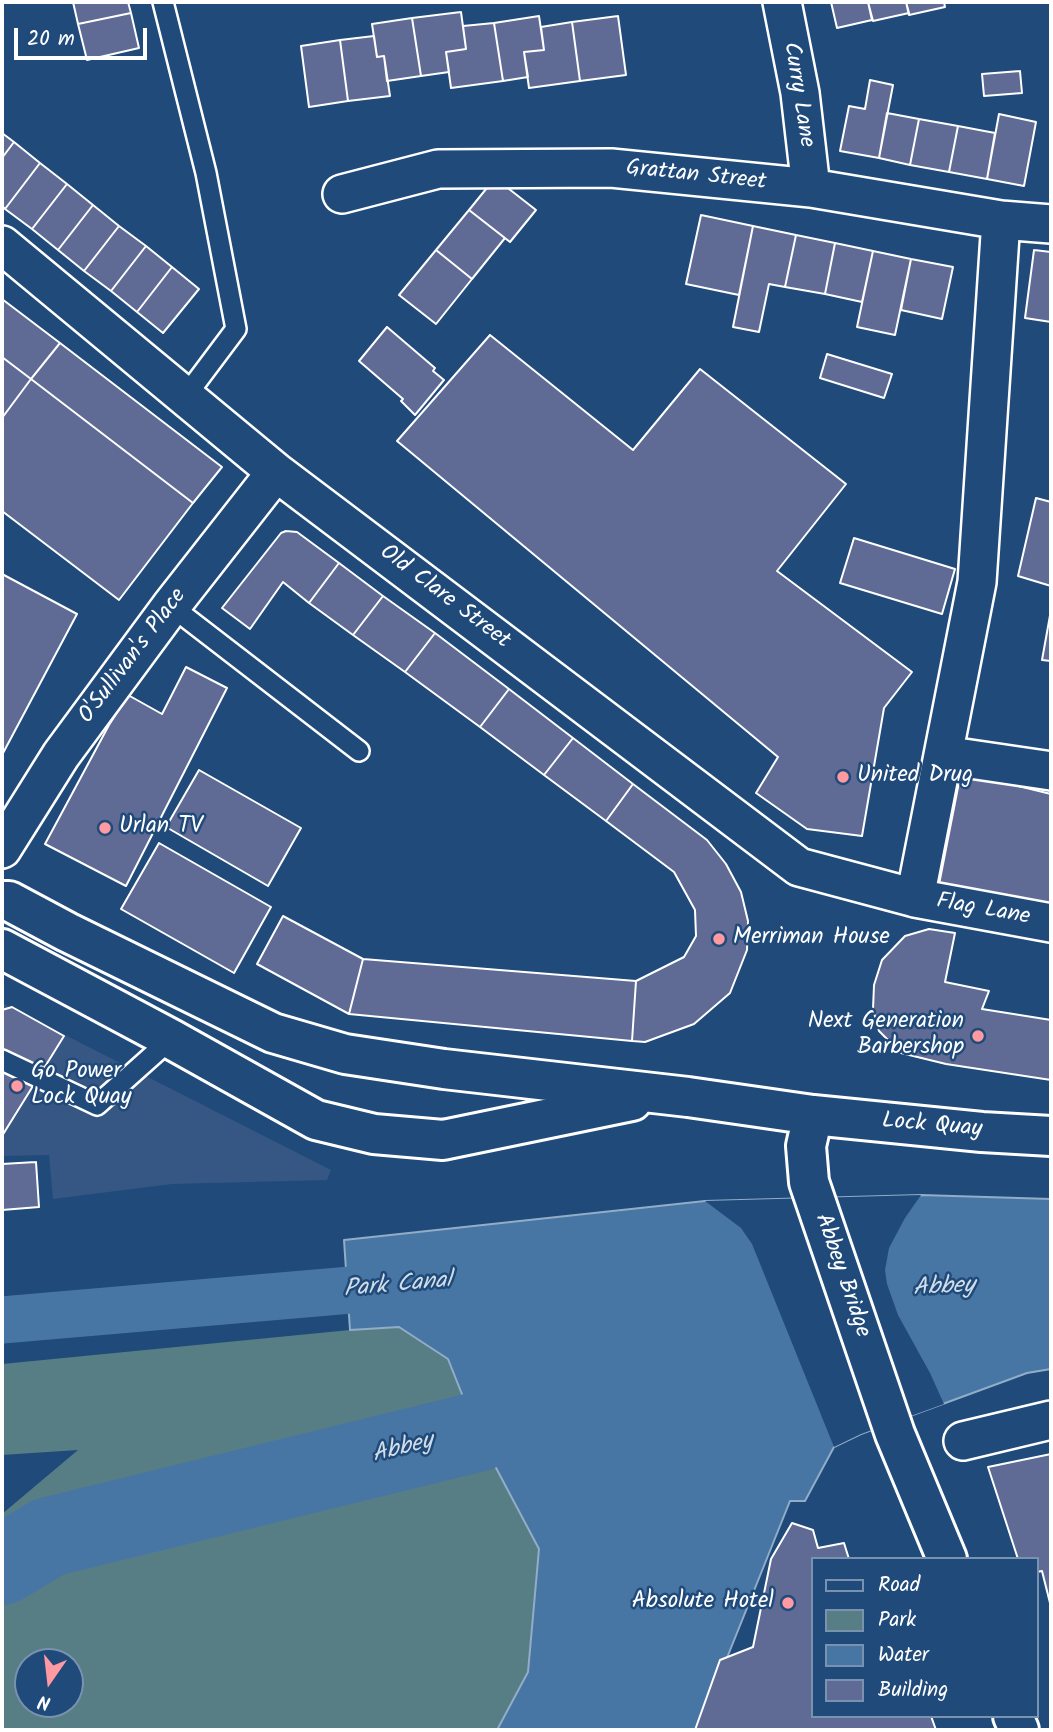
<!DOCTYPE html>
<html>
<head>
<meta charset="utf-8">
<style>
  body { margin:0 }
  #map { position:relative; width:1053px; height:1732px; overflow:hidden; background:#1f4a7a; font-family:Kalam,sans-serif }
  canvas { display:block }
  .frame { position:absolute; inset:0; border:4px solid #fff; pointer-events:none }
  .legend { position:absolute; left:811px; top:1557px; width:228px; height:161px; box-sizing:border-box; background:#1f4a7a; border:2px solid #7992af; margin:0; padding:9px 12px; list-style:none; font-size:21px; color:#fff }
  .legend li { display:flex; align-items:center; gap:14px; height:35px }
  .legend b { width:35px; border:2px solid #7992af }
  .north { position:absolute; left:14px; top:1648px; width:70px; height:70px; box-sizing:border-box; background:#1f4a7a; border:2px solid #7992af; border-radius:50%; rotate:194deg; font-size:19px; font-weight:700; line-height:28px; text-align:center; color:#fff }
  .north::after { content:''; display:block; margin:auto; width:24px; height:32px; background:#ff9aa2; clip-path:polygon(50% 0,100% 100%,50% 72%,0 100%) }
  .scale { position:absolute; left:14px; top:28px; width:133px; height:32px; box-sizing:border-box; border:4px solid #fff; border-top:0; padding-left:9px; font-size:21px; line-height:24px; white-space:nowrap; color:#fff; -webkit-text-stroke:5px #1f4a7a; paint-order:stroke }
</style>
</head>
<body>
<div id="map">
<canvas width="1053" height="1732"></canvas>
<div class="frame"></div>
<ul class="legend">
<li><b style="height:9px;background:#1f4a7a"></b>Road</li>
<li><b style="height:19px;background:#577e84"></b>Park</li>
<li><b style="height:19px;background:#4876a4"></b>Water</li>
<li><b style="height:19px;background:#5f6b95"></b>Building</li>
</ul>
<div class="north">N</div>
<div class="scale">20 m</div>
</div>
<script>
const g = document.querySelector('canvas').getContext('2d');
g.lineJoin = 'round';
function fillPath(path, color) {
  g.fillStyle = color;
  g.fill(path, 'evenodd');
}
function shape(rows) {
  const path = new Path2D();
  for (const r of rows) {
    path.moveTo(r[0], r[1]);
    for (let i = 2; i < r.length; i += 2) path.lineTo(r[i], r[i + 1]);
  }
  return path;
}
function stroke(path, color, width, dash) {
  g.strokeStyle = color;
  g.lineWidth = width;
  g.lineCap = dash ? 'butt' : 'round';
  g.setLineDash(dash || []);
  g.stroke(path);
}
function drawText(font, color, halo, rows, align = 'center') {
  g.font = font + ' Kalam,sans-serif';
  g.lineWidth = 5;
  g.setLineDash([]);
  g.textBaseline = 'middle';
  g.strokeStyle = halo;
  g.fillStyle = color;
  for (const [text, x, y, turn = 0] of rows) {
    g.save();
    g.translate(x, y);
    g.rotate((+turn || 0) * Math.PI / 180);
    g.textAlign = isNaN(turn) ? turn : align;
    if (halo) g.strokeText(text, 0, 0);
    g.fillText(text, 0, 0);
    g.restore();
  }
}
fillPath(shape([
  [2,1003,331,1170,327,1180,172,1184,53,1199,49,1155,2,1156]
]), '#365784');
fillPath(shape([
  [399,1327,448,1359,465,1401,2,1537,2,1514,78,1450,2,1455,2,1364,350,1330],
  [492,1461,539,1549,528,1672,497,1730,2,1730,2,1596,87,1540],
  [28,1662,70,1662,70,1704,28,1704]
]), '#577e84');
const water = shape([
  [921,1195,1051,1199,1051,1369,1027,1373,861,1434,834,1447,805,1501,790,1501,698,1730,497,1730,528,1672,539,1549,477,1432,448,1359,399,1327,350,1330,344,1240,705,1201,921,1195]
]);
fillPath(water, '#4876a4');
stroke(water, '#91adc8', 2);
fillPath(shape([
  [921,1195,905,1218,889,1248,885,1270,887,1284,898,1315,930,1373,944,1404,861,1434,834,1447,752,1244,741,1228,705,1201]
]), '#1f4a7a');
stroke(shape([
  [2,1320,409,1285]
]), '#4876a4', 47);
stroke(shape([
  [2,1565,49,1537,477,1432,579,1389]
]), '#4876a4', 80);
const building = shape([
  [73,2,128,2,131,13,78,24,73,2],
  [831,2,868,2,872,20,837,28,831,2],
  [868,2,906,2,909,13,873,21,868,2],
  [906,2,944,2,945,7,909,15,906,2],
  [461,12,466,49,446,52,449,72,421,76,412,18,461,12],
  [131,13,139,48,87,60,78,24,131,13],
  [539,16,544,50,524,52,528,77,503,81,494,23,539,16],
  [618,16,626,75,580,81,572,22,618,16],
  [412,18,421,76,387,81,384,56,377,57,372,24,412,18],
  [572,22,580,81,529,88,524,52,544,50,541,27,572,22],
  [494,23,503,81,451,88,446,52,466,49,463,26,494,23],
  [374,36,377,57,384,56,390,96,348,101,340,40,374,36],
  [340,40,348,101,309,107,301,46,340,40],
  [1020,71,1022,93,984,96,982,74,1020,71],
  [870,80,893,85,879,158,840,151,849,106,865,109,870,80],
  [887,113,919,119,910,165,879,158,887,113],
  [999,114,1036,122,1024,186,987,179,999,114],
  [919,119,958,126,949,172,910,165,919,119],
  [958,126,995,133,987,179,949,172,958,126],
  [2,133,14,142,2,158,2,133],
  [14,142,40,163,5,209,2,206,2,158,14,142],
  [40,163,67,184,32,229,5,209,40,163],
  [495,178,536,210,510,242,469,210,495,178],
  [67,184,93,205,58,250,32,229,67,184],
  [93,205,119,226,84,271,58,250,93,205],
  [469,210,505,238,472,279,436,250,469,210],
  [701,215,753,226,739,295,686,284,701,215],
  [119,226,146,246,111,291,84,271,119,226],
  [753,226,796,235,785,287,769,284,759,332,733,327,753,226],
  [796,235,835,243,825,294,785,287,796,235],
  [835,243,873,251,862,302,825,294,835,243],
  [146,246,172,267,137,312,111,291,146,246],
  [436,250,472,279,436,324,399,295,436,250],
  [1034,250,1051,252,1051,322,1025,318,1034,250],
  [873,251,911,259,895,335,857,327,873,251],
  [911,259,953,267,942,319,901,310,911,259],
  [172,267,199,289,163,333,137,312,172,267],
  [2,299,60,343,31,379,2,357,2,299],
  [387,327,435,368,433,371,444,380,415,415,401,401,403,399,359,361,387,327],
  [490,335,633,450,700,369,846,484,777,571,912,672,884,708,862,836,807,829,756,793,778,757,397,441,490,335],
  [60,343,222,467,193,503,31,379,60,343],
  [827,354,892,374,884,398,820,378,827,354],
  [2,357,31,379,2,418,2,357],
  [31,379,193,503,119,600,2,511,2,418,31,379],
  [1036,498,1051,502,1051,586,1018,576,1036,498],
  [286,531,297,532,339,563,309,603,283,582,250,629,222,608,281,533,286,531],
  [854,538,955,569,942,614,840,583,854,538],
  [339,563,383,596,353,635,309,603,339,563],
  [2,574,77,614,2,755,2,574],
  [383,596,435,633,405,672,353,635,383,596],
  [1051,610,1051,661,1042,660,1051,610],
  [435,633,509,689,480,727,405,672,435,633],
  [186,667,227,688,126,886,45,844,109,725,128,695,162,714,186,667],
  [509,689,573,738,544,775,480,727,509,689],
  [573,738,633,784,606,821,544,775,573,738],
  [199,770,301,828,268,886,166,827,199,770],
  [961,772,1051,794,1051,923,935,905,961,772],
  [633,784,707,840,726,864,741,892,748,921,747,950,730,993,694,1024,645,1042,632,1041,636,981,684,957,696,936,695,910,674,872,606,821,633,784],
  [159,843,271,907,234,973,121,909,159,843],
  [283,916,363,959,349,1014,257,964,283,916],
  [929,929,955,933,945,982,989,991,982,1009,1051,1020,1051,1080,946,1064,901,1053,879,1031,873,1009,874,985,882,960,905,936,929,929],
  [363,959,636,981,632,1041,349,1014,363,959],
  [12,1007,64,1036,2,1136,2,1010,12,1007],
  [36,1162,39,1207,2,1210,2,1164,36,1162],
  [1051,1454,1051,1607,1042,1571,1037,1572,1037,1559,1018,1559,988,1467,1051,1454],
  [792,1523,813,1530,818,1548,844,1543,849,1559,813,1559,813,1716,931,1716,936,1730,695,1730,720,1660,753,1647,771,1559,792,1523]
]);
fillPath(building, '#5f6b95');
stroke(building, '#fff', 2);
const lane = shape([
  [163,2,206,173,236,329,185,397],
  [171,606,359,751],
  [2,1060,97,1105,171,1039]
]);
const street = shape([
  [782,2,800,93,811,188],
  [342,194,438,169,611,168,811,188,1001,220,1051,224],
  [2,245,276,472,799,867,915,898,1051,923],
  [943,755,1051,771],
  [2,849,61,755,171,606,276,472],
  [915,898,977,582,1001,220],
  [963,1441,1051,1420]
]);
const secondary = shape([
  [2,901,9,901,67,932,273,1033,345,1054,444,1069,688,1097,813,1115,982,1132,1051,1136],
  [2,949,171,1039,316,1120,374,1134,443,1140,632,1101],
  [813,1115,806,1146,809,1182,895,1434,947,1559],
  [1013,1716,1019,1730]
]);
stroke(lane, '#fff', 24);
stroke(street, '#fff', 42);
stroke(secondary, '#fff', 44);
stroke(lane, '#1f4a7a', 19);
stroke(street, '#1f4a7a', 37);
stroke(secondary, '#1f4a7a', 38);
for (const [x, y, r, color] of [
  [843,777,7,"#ff9aa2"],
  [105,828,7,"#ff9aa2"],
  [719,939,7,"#ff9aa2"],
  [978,1036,7,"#ff9aa2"],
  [17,1086,7,"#ff9aa2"],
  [788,1603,7,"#ff9aa2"]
]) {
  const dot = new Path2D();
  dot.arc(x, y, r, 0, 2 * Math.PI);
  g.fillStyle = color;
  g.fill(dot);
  stroke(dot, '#1f4a7a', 2.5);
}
drawText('23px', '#fff', '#1f4a7a', [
  ["Curry Lane",797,95,81],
  ["Grattan Street",696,177,6],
  ["Old Clare Street",444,598,37],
  ["O'Sullivan's Place",134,657,-53],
  ["Flag Lane",983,911,10],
  ["Lock Quay",932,1127,5],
  ["Abbey Bridge",841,1276,71]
]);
drawText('23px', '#fff', '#1f4a7a', [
  ["United Drug",857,777],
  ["Urlan TV",119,828],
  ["Merriman House",733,939],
  ["Next Generation",964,1023,"right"],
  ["Barbershop",964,1049,"right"],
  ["Go Power",31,1073],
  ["Lock Quay",31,1099],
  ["Absolute Hotel",774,1603,"right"]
], 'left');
drawText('italic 24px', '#d1dde8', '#1f4a7a', [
  ["Park Canal",398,1287,-5],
  ["Abbey",944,1289,-3],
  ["Abbey",403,1450,-14]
]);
</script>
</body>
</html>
